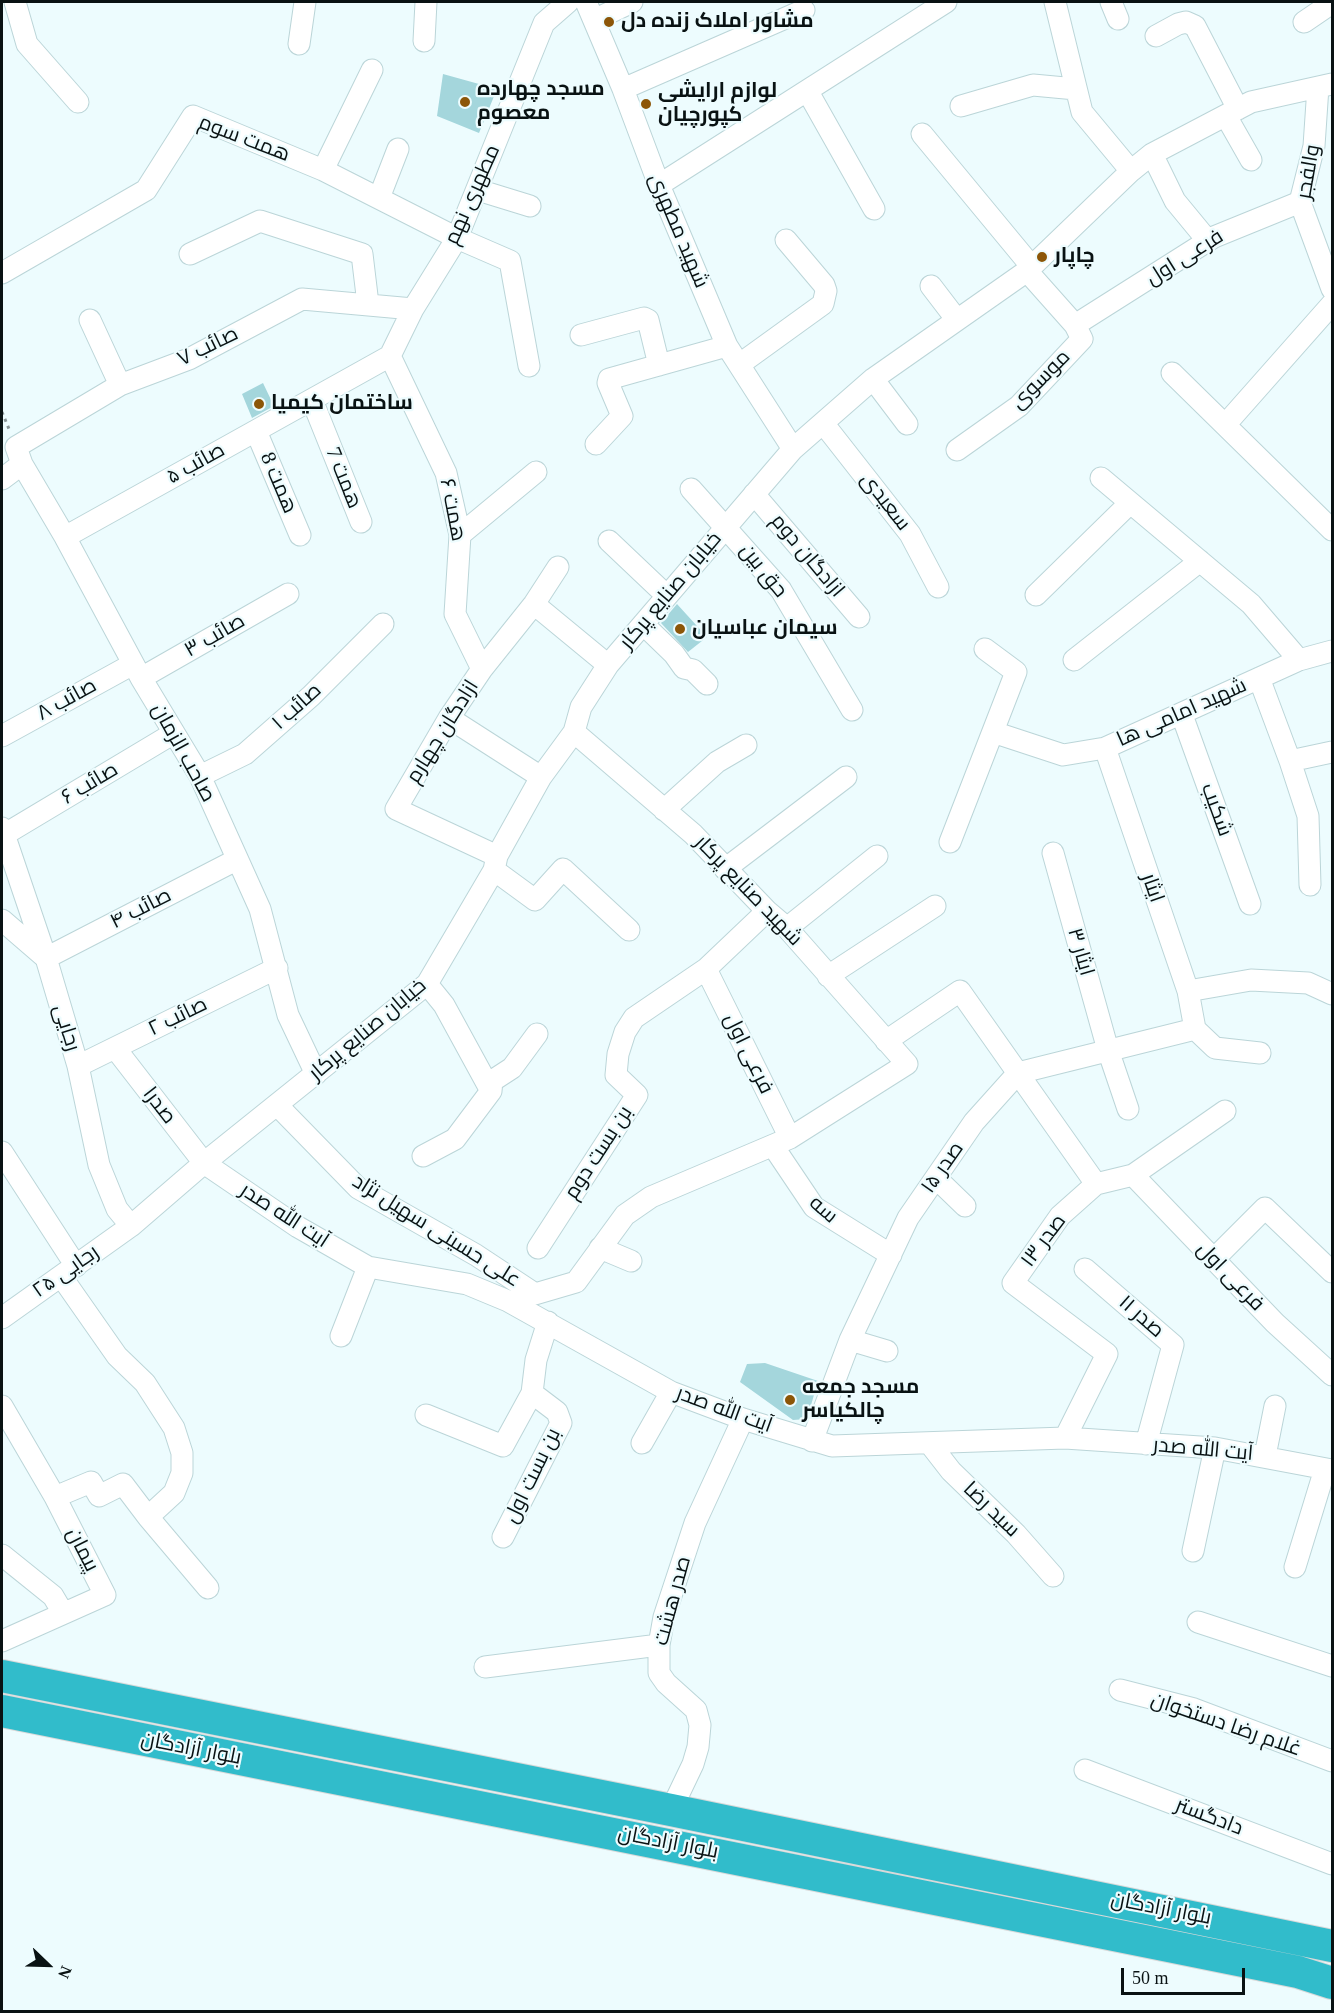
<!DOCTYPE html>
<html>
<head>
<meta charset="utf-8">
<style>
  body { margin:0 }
  #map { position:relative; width:1334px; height:2013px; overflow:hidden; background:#edfcfe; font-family:"Times New Roman",serif }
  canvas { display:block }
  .frame { position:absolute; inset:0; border:3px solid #091213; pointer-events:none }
  .north { position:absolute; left:18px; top:1935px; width:60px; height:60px; -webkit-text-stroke:4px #edfcfe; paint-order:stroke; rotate:113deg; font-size:16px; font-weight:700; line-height:24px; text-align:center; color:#091213 }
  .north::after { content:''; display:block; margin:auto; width:21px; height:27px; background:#091213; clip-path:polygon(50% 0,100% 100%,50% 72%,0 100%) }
  .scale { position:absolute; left:1121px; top:1968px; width:124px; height:27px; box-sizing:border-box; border:3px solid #091213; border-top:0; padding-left:8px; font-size:18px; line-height:21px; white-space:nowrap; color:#091213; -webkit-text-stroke:4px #edfcfe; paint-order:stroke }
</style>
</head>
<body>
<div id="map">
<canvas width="1334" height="2013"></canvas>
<div class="frame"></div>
<div class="north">N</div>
<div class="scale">50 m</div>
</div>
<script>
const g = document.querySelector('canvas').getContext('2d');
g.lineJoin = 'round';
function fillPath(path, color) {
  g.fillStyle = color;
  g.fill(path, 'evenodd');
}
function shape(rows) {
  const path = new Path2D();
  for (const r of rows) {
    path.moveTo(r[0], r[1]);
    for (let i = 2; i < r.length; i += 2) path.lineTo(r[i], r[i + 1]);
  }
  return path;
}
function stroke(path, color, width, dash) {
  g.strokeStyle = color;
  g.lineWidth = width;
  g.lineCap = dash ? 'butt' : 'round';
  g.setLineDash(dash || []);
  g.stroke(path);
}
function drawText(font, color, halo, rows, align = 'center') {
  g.font = font + ' "Times New Roman",Cairo,serif';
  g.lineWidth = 4.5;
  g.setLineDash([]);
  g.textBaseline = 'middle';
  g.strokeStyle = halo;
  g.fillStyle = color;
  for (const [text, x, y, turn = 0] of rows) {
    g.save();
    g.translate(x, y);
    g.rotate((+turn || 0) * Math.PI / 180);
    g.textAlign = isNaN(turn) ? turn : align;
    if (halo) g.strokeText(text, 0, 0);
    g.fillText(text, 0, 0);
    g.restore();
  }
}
fillPath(shape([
  [443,74,497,89,479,133,437,116],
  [263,383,274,406,252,418,242,394],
  [677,604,707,637,688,652,661,623],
  [765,1363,818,1381,807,1419,793,1420,740,1382,747,1364]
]), '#a4d6dc');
const minor = shape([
  [15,2,27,44,78,102],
  [586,2,623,89,659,185,727,346,793,449],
  [1055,2,1082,112,1131,171],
  [1111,2,1118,19],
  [594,20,632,2],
  [1304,22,1332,3],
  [1156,36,1178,24,1186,22,1195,26,1238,109],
  [424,41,426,2],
  [299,44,305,2],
  [1318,87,1314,146,1300,202,1332,289],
  [623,89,804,10],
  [808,92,874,209],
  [961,106,1033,85,1076,89],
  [1226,116,1251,160],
  [922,134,1032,267],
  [1152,154,1175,201,1208,241],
  [323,170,372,70],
  [659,185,946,2],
  [478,190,530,206],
  [379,198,398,149],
  [190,254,260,221,362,254,368,304],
  [2,273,146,190,193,116,323,170,457,238,510,261,529,366],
  [931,286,957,320],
  [90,320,120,385],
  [1075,325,1214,237,1300,202],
  [581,335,644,318,648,320,659,365],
  [390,356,413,309,457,238,544,23,568,2],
  [390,356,446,473,460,535,455,614,482,669],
  [740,364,823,304,826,291,824,285,786,240],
  [1172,373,1332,530],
  [873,379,907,424],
  [312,400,361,522],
  [823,423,910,534,938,587],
  [1225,425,1332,304],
  [256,431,300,535],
  [596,444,622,416,608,383,609,379,727,346],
  [957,450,1019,406,1082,339,1075,325,1027,271],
  [1101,478,1251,604,1299,660],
  [2,479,22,464],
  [691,489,781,590,852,710],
  [754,494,859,617],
  [460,535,536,472],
  [65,537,390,356],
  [609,541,667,596],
  [1036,595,1130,503],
  [534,604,608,665],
  [643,624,674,654,684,668,693,670,707,684],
  [1074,660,1200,561],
  [141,678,288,594],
  [1259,678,1290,761,1332,752],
  [1182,715,1250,904],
  [449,718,541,777],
  [993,732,1063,755,1105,748,1299,660,1332,651],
  [2,736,133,664],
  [1105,748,1188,991,1195,1029],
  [1290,761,1308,816,1310,885],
  [200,776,245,754,311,696,383,624],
  [664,810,717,762,746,745],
  [2,828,46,958,78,1066,99,1165,117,1209,131,1226],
  [2,836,174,733],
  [950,842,1016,672,985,649],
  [1053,853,1108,1050,1128,1109],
  [497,856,396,809,449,718,482,669,534,604,558,567],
  [725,869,846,777],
  [494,870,535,900,563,869,629,930],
  [2,920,46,958,236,860],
  [787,928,877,856],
  [706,969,790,1138],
  [828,976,935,906],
  [427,984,444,1005,491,1091],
  [1188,991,1251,980,1308,983,1332,994],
  [1195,1029,1215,1048,1260,1053],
  [886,1041,960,991,1096,1184],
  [115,1048,204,1163,298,1227,368,1267,467,1284,508,1301,671,1392,743,1419,832,1446,1065,1438,1215,1448,1332,1470],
  [78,1066,277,968],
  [316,1074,288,1015,260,909,200,776,141,678,65,537,22,464,16,447,120,385,189,359,302,299,413,309],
  [277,1105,358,1188,476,1255,535,1294,576,1282,625,1215,651,1197,790,1138,907,1064,787,928,767,911,693,834,574,732],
  [773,1146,814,1207,891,1255],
  [2,1152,76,1266],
  [423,1156,455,1139,491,1091,492,1081,512,1068,537,1034],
  [1133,1175,1275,1323,1332,1375],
  [936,1178,965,1206],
  [538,1248,637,1095,616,1075,618,1054,625,1032,634,1018,706,969,767,911],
  [600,1248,631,1261],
  [1213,1260,1265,1208,1332,1272],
  [1085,1269,1173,1345,1146,1444],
  [2,1318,131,1226,204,1163,427,984,494,870,497,856,541,777,574,732,581,707,608,665,793,449,873,379,1027,271,1131,171,1152,154,1251,102,1332,84],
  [341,1336,368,1267],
  [850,1340,887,1351],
  [2,1406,55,1497,105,1595,2,1641],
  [426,1415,503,1446,532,1393,536,1360,548,1322],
  [1065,1438,1107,1354,1013,1283,1060,1216,1096,1184,1133,1175,1225,1111],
  [812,1441,850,1340,908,1218,974,1122,1018,1073,1195,1029],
  [642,1443,671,1392],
  [930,1444,951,1471,1016,1534,1053,1576],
  [1265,1456,1275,1406],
  [55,1497,91,1482,99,1496,123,1484,148,1517,174,1493,182,1473,182,1453,174,1428,145,1383,117,1356,61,1276],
  [148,1517,208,1588],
  [503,1537,561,1423,557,1412,532,1393],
  [1193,1551,1215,1448],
  [2,1555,53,1596,63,1613],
  [1295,1567,1325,1469],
  [1198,1622,1332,1666],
  [485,1667,659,1645],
  [1120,1690,1194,1709,1332,1761],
  [1085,1770,1332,1864],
  [671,1810,693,1764,698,1747,700,1725,696,1710,666,1683,659,1673,659,1645,664,1617,695,1523,743,1419]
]);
const highway = shape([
  [2,1676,671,1810,1332,1946],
  [2,1711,1298,1972,1332,1983]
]);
stroke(minor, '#bbd5d8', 23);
stroke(highway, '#d8d9d9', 34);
stroke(shape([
  [2,412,9,429]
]), '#899597', 3, [3, 4.5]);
stroke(minor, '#fff', 21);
stroke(highway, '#31bccb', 32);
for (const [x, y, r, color] of [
  [609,22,6,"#8c5608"],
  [465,102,6,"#8c5608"],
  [646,104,6,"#8c5608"],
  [1042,257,6,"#8c5608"],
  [259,404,6,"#8c5608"],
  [680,629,6,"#8c5608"],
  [790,1400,6,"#8c5608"]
]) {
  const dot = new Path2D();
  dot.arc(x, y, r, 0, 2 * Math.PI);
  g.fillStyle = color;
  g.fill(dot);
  stroke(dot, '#edfcfe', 2);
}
drawText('bold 21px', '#091213', '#edfcfe', [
  ["مشاور املاک زنده دل",621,22],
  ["مسجد چهارده",477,90],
  ["معصوم",477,114],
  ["لوازم ارایشی",658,92],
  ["کپورچیان",658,116],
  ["چاپار",1054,257],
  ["ساختمان کیمیا",271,404],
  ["سیمان عباسیان",692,629],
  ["مسجد جمعه",802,1388],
  ["چالکیاسر",802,1412]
], 'left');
drawText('21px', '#091213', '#edfcfe', [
  ["همت سوم",244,139,21],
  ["والفجر",1309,172,-80],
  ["مطهری نهم",473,195,-66],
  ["شهید مطهری",678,231,67],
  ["فرعی اول",1185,258,-32],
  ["صائب ۷",208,347,-26],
  ["موسوی",1041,380,-45],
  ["صائب ۵",196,464,-29],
  ["همت 7",343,478,68],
  ["همت 8",278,483,67],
  ["سعیدی",885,502,52],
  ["همت ۶",452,510,79],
  ["ازادگان دوم",807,556,50],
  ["حق بین",763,571,51],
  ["خیابان صنایع پرکار",671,591,-50],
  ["صائب ۳",215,636,-30],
  ["صائب ۸",67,700,-29],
  ["صائب ۱",297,707,-42],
  ["شهید امامی ها",1182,713,-24],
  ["ازادگان چهارم",443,732,-58],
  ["صاحب الزمان",183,753,61],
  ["صائب ۶",90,784,-31],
  ["شکیب",1216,810,70],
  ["ایثار",1152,888,71],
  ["شهید صنایع پرکار",748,891,46],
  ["صائب ۴",141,909,-27],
  ["ایثار ۳",1080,952,74],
  ["صائب ۲",178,1017,-26],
  ["رجایی",66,1028,73],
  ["خیابان صنایع پرکار",368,1030,-40],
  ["فرعی اول",748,1054,64],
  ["صدرا",159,1106,52],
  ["بن بست دوم",599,1153,-57],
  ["صدر ۱۵",943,1168,-55],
  ["سه",823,1210,41],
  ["آیت الله صدر",284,1216,33],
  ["علی حسینی سهیل نژاد",436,1231,32],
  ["صدر ۱۳",1044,1241,-53],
  ["رجایی ۲۵",66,1272,-35],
  ["فرعی اول",1230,1277,46],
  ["صدر ۱۱",1141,1317,41],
  ["آیت الله صدر",724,1410,20],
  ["آیت الله صدر",1203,1450,5],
  ["بن بست اول",533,1476,-64],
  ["سید رضا",991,1510,44],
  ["پیمان",82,1550,63],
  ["صدر هشت",673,1601,-75],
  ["غلام رضا دستخوان",1226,1725,19],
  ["بلوار آزادگان",191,1749,11],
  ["دادگستر",1209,1817,21],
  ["بلوار آزادگان",668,1843,11],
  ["بلوار آزادگان",1161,1909,11]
]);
</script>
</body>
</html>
